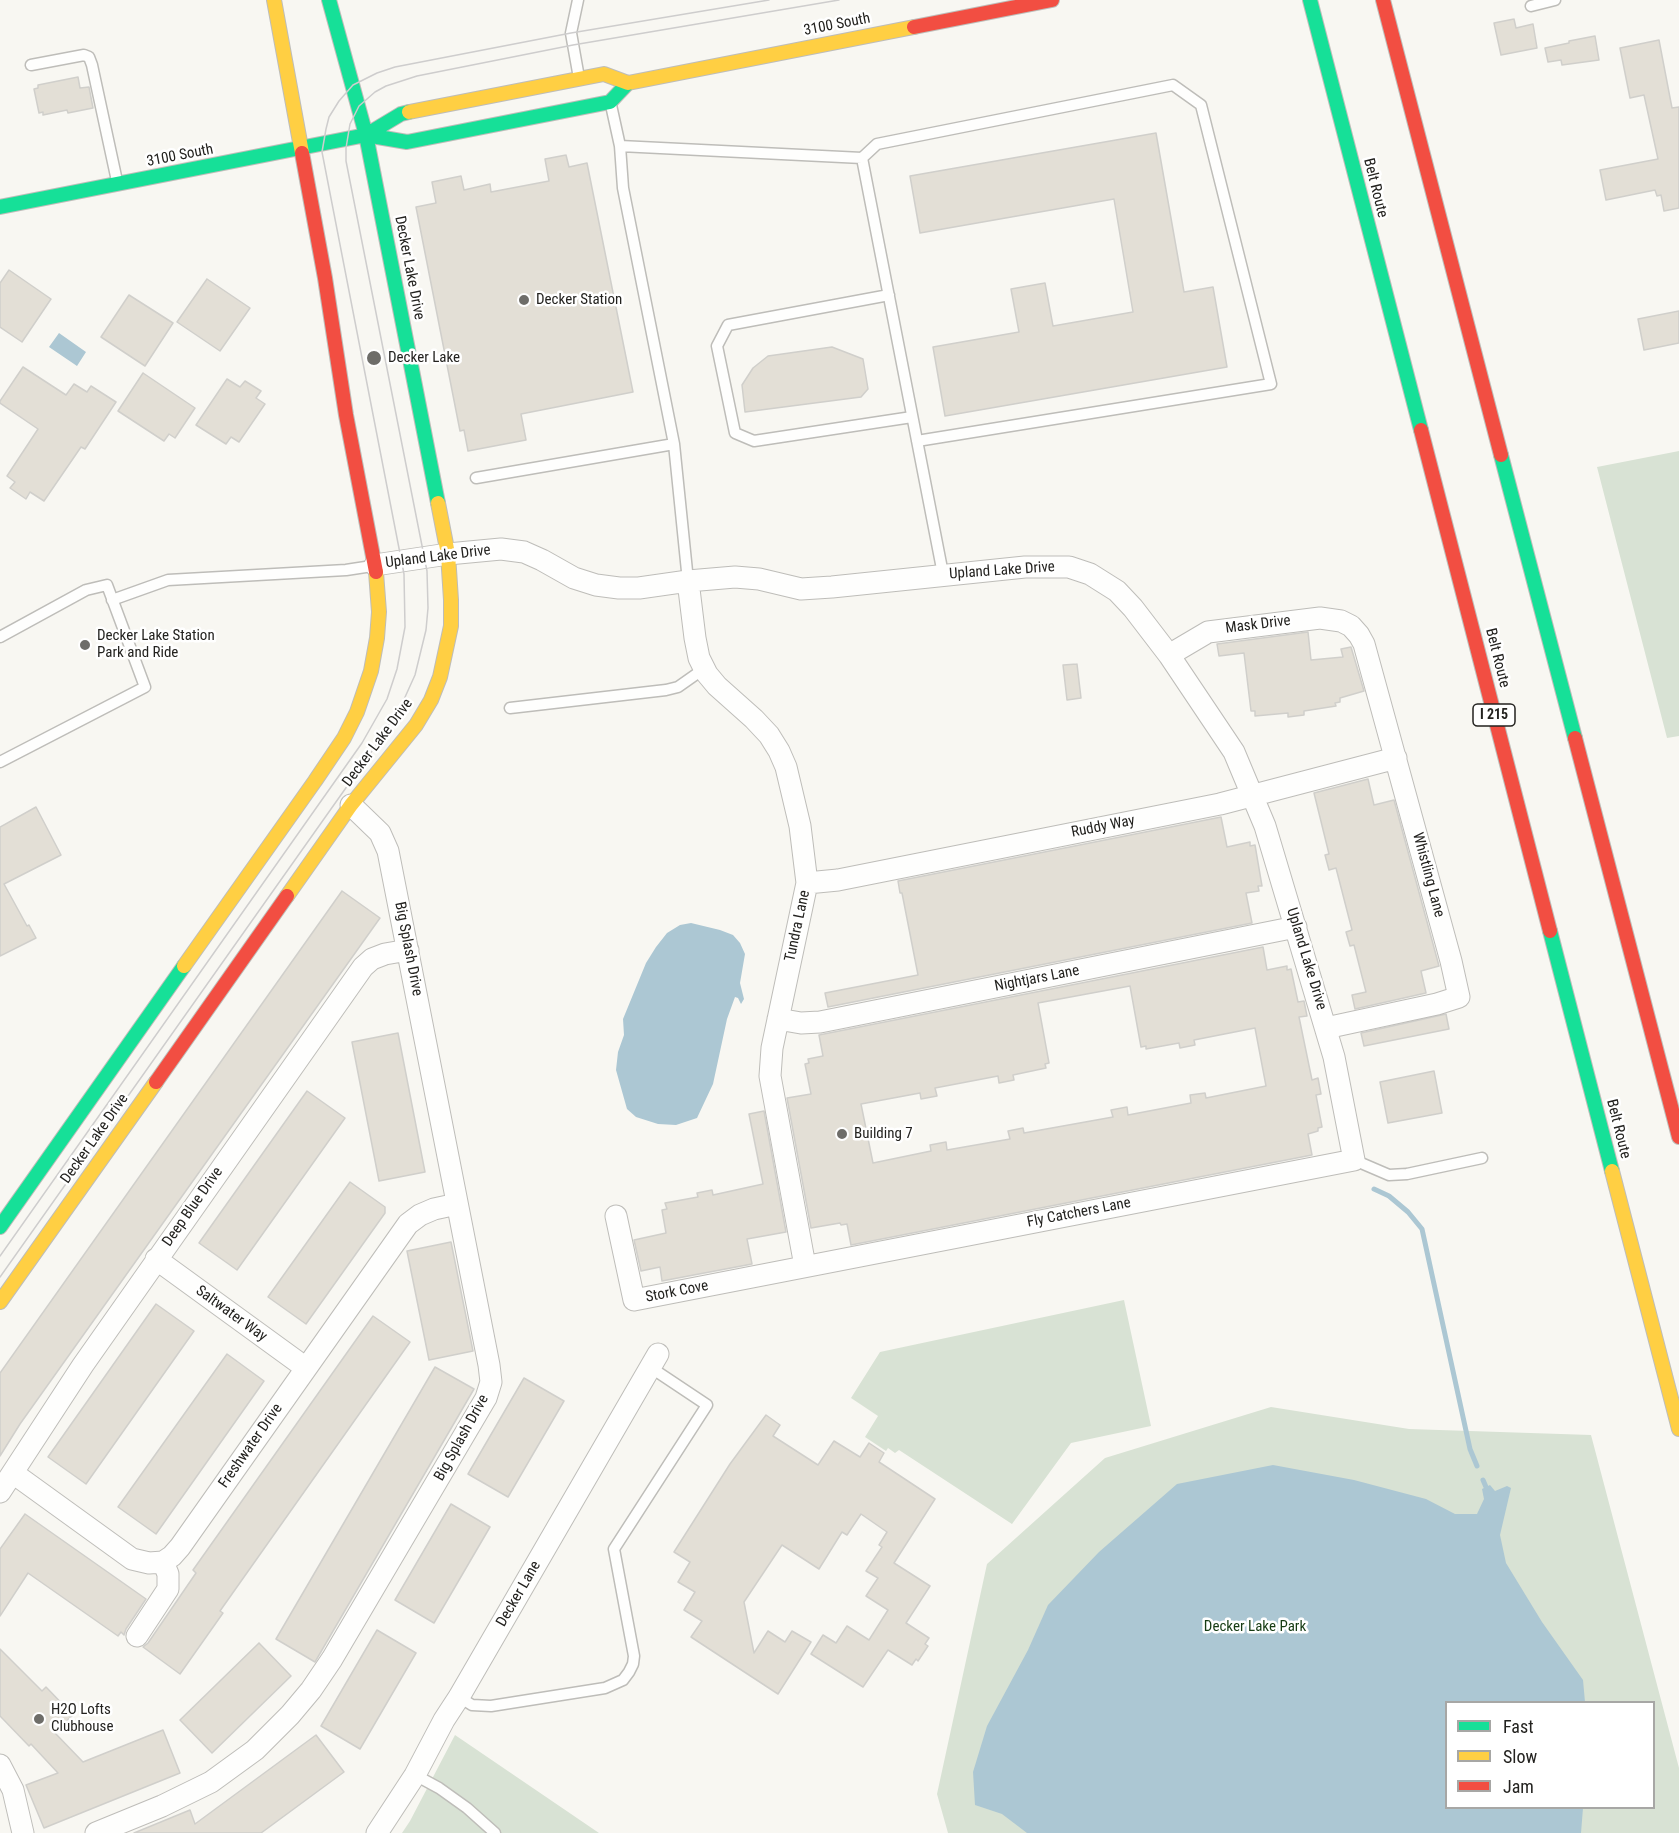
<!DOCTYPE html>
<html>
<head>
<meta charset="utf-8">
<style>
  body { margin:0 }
  #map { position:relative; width:1679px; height:1833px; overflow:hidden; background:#f8f7f2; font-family:"Roboto Condensed",sans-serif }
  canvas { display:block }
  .legend { position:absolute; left:1445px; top:1701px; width:210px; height:108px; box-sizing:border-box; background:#fff; border:2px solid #a7a7a5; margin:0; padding:8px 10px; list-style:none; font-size:18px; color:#23221f }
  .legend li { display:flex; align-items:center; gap:12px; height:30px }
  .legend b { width:30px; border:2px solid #a7a7a5 }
</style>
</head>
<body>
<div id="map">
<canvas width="1679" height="1833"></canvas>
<ul class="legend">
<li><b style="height:8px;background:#16e098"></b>Fast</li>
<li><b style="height:8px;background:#ffcf43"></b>Slow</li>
<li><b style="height:8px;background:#f24e42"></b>Jam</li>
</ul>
</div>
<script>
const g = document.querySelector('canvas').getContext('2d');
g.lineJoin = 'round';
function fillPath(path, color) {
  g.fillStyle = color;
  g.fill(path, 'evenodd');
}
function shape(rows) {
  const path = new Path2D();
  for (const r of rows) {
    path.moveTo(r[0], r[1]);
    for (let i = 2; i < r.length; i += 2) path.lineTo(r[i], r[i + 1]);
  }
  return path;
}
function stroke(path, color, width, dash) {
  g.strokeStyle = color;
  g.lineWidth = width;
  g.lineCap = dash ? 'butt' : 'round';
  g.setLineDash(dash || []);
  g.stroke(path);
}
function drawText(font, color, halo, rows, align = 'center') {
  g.font = font + ' "Roboto Condensed",sans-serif';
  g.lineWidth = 5;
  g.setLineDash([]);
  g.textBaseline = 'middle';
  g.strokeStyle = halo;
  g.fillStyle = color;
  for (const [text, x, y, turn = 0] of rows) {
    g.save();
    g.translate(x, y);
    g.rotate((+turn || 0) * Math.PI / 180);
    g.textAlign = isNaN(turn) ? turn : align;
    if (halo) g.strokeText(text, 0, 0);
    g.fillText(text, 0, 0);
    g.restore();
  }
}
fillPath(shape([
  [1679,451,1679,736,1667,738,1597,467],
  [1124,1300,1151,1426,1071,1443,1012,1524,899,1450,895,1453,888,1448,886,1451,865,1437,878,1416,851,1398,880,1352],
  [1271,1407,1409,1429,1591,1435,1679,1768,1679,1833,948,1833,937,1794,987,1564,1105,1458],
  [1446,1702,1654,1702,1654,1808,1446,1808],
  [455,1735,599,1833,402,1833,410,1821]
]), '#d8e2d4');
fillPath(shape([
  [59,333,86,352,77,366,49,347],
  [691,923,720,930,733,935,740,943,745,954,740,983,744,999,741,1004,738,998,735,997,727,1019,713,1084,697,1118,676,1125,658,1124,636,1117,627,1109,616,1070,618,1052,624,1035,623,1019,646,963,656,947,667,933,680,925],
  [1273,1465,1354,1480,1426,1499,1455,1514,1477,1514,1484,1499,1482,1489,1490,1485,1495,1491,1507,1486,1511,1488,1500,1535,1506,1563,1542,1622,1583,1680,1585,1702,1446,1702,1446,1808,1583,1808,1581,1833,1027,1833,1002,1814,975,1805,973,1772,987,1726,1028,1650,1048,1605,1099,1552,1177,1484]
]), '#acc7d3');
stroke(shape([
  [1374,1189,1389,1196,1408,1212,1422,1229,1470,1449,1477,1466],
  [1483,1480,1486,1487]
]), '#acc7d3', 5);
const building = shape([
  [1514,19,1516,28,1533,24,1537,48,1501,55,1494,23,1514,19],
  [1595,36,1599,60,1562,65,1561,60,1548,62,1545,48,1569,43,1569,41,1595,36],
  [1659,40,1672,108,1679,107,1679,208,1664,211,1661,195,1657,196,1655,190,1606,200,1600,170,1658,159,1644,95,1630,98,1620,48,1659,40],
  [78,77,80,88,89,87,93,108,68,113,67,110,43,115,43,112,39,113,34,89,38,88,38,85,78,77],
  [1156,133,1184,292,1213,287,1227,367,945,416,933,347,1019,332,1011,289,1045,283,1053,326,1133,312,1114,199,920,233,910,176,1156,133],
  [566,155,569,167,587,163,633,392,521,414,526,440,468,451,464,430,460,431,416,207,436,203,432,182,461,176,464,190,490,184,491,192,549,181,545,159,566,155],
  [9,270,51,299,22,342,0,327,0,283,9,270],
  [207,279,250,308,220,351,177,322,207,279],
  [129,295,173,323,145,366,101,337,129,295],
  [1679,311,1679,343,1644,350,1638,319,1679,311],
  [832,347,863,359,868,389,861,397,745,412,742,385,753,368,768,356,832,347],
  [23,367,66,395,74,384,87,392,91,386,116,402,85,449,81,447,44,501,30,492,26,499,10,488,15,482,7,476,38,429,0,403,0,401,23,367],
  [143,373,195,408,175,438,169,434,164,441,118,411,143,373],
  [227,379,240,387,245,381,261,391,256,398,265,404,239,442,231,437,226,444,196,425,227,379],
  [1308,632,1311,660,1343,657,1341,649,1351,647,1364,691,1340,698,1340,702,1335,703,1336,706,1304,711,1304,715,1288,717,1288,713,1255,716,1255,711,1251,711,1244,653,1219,656,1217,644,1308,632],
  [1077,664,1081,698,1067,700,1063,665,1077,664],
  [1368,779,1374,805,1394,800,1439,966,1421,971,1426,993,1355,1009,1352,995,1366,992,1354,945,1350,946,1346,932,1352,930,1336,868,1329,870,1325,855,1329,854,1314,793,1368,779],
  [36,807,61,855,4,884,27,926,29,925,36,938,0,956,0,827,36,807],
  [1221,817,1227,847,1250,842,1250,846,1255,845,1262,886,1258,886,1259,891,1246,893,1252,923,828,1007,825,993,918,975,902,893,900,893,898,881,1221,817],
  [342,891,380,918,20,1424,0,1456,0,1373,342,891],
  [1263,947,1267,970,1287,966,1287,970,1291,969,1298,1002,1304,1001,1307,1016,1299,1017,1312,1080,1318,1078,1321,1094,1316,1095,1322,1127,1318,1128,1318,1131,1308,1134,1312,1155,851,1245,847,1224,841,1225,840,1223,811,1228,787,1098,811,1094,805,1064,809,1063,808,1059,823,1056,819,1035,1263,947],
  [1130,986,1141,1047,1146,1046,1146,1049,1179,1043,1180,1048,1195,1045,1194,1040,1255,1028,1266,1086,1206,1098,1205,1093,1190,1095,1191,1103,1128,1115,1127,1107,1111,1110,1113,1117,1024,1133,1023,1128,1008,1131,1010,1139,947,1150,946,1142,930,1145,931,1151,873,1163,861,1104,920,1093,921,1099,937,1096,935,1088,998,1076,999,1083,1014,1080,1013,1075,1046,1068,1045,1064,1049,1063,1038,1003,1130,986],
  [1446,1014,1449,1029,1364,1046,1361,1033,1446,1014],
  [398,1033,425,1172,379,1181,352,1042,398,1033],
  [1434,1071,1442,1113,1388,1123,1380,1082,1434,1071],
  [307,1091,345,1118,237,1270,199,1243,307,1091],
  [764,1111,786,1232,747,1239,752,1264,662,1281,660,1267,641,1271,634,1240,666,1233,662,1210,667,1209,665,1203,698,1197,697,1193,712,1190,713,1195,763,1184,749,1114,764,1111],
  [350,1182,385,1207,385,1213,306,1324,268,1297,350,1182],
  [451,1242,473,1351,429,1360,407,1251,451,1242],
  [156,1304,194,1331,86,1484,48,1457,156,1304],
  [373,1316,410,1342,220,1611,223,1613,180,1674,143,1647,148,1643,196,1573,193,1570,373,1316],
  [227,1354,264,1381,156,1534,118,1507,227,1354],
  [435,1367,474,1389,315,1662,276,1639,435,1367],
  [524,1378,564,1401,508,1497,468,1474,524,1378],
  [766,1415,780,1425,773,1436,818,1465,834,1441,860,1457,869,1443,884,1453,879,1462,935,1499,894,1563,930,1586,906,1623,929,1638,925,1644,928,1646,918,1661,916,1659,912,1665,888,1650,863,1687,811,1654,823,1635,836,1643,847,1626,869,1640,888,1610,866,1596,878,1578,866,1571,882,1547,879,1545,887,1532,861,1514,847,1535,842,1532,819,1569,782,1545,744,1602,754,1653,768,1631,785,1642,792,1631,811,1642,778,1694,691,1637,702,1621,684,1610,695,1592,678,1582,690,1562,674,1552,730,1464,766,1415],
  [451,1504,490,1527,434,1623,395,1600,451,1504],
  [25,1514,146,1599,126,1629,124,1635,121,1632,118,1636,28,1573,0,1616,0,1549,25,1514],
  [377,1630,416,1653,360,1749,321,1726,377,1630],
  [259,1643,291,1676,212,1753,180,1720,259,1643],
  [0,1649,42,1691,46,1687,73,1715,55,1733,83,1762,163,1730,180,1773,44,1828,26,1785,58,1773,31,1744,29,1746,0,1716,0,1649],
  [316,1735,344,1772,261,1833,134,1833,190,1810,195,1824,316,1735]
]);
fillPath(building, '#e3dfd6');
stroke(building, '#d0cfcb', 1.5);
const lane = shape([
  [578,0,571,33,579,78],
  [1531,6,1555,0],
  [31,65,84,55,89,57,92,65,117,181],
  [611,105,620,146,623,188,674,444,688,581],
  [620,146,862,158,943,574],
  [862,158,877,144,1173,85,1201,105,1271,384,917,441],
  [889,295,728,325,717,346,735,433,754,441,912,417],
  [476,478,674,444],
  [112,600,168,580,346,570,372,566],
  [0,637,86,590,107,585,145,687,0,762],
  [510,708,666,690,678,687,705,668],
  [1354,1160,1389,1175,1407,1174,1482,1158],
  [459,1697,472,1705,491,1706,605,1688,623,1680,629,1672,633,1664,634,1656,614,1549,707,1405,650,1367],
  [415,1775,439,1788,467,1808,495,1833]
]);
const street = shape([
  [375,565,448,554,501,549,524,552,542,560,574,578,596,585,619,588,639,588,688,581,735,577,759,579,801,589,832,587,1025,567,1069,567,1090,574,1117,591,1133,608,1169,655,1234,752,1265,826,1334,1057,1354,1160,634,1300,616,1216],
  [688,581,695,638,699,658,707,674,717,686,754,719,769,735,779,751,786,767,800,826,807,883,772,1048,770,1076,805,1266],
  [1169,655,1208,632,1320,618,1341,621,1351,626,1359,635,1364,644,1451,961,1459,997,1437,1004,1326,1028],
  [807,883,838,880,1220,804,1396,758],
  [778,1019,801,1023,820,1022,1296,927],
  [156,1259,306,1368],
  [13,1473,132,1559,149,1563,163,1562,172,1556,180,1547,408,1224,420,1215,434,1209,457,1204],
  [0,1492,83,1365,363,967,372,959,385,954,408,950],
  [137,1636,168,1589,168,1574,163,1562],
  [0,1765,13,1790,23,1833],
  [96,1833,162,1806,211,1782,255,1750,290,1715,311,1690,332,1659,486,1398,491,1382,489,1365,388,851,380,833,351,805],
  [377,1833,415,1775,444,1720,459,1697,658,1354]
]);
const fast = shape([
  [329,0,366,135,438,503],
  [1310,0,1421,430],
  [366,135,407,142,610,102,628,83],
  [0,207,366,135,401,114,409,112],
  [1501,455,1575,738],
  [1550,931,1612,1171],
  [0,1227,184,966]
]);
const slow = shape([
  [274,0,302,153],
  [409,112,604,74,628,83,914,27],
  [287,896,351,805,416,725,431,700,440,677,451,626,451,600,448,554,438,503],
  [184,966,315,781,344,738,357,712,371,671,377,638,379,612,376,572],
  [1612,1171,1679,1429],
  [0,1302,156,1082]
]);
const jam = shape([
  [1383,0,1501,455],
  [914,27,1052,0],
  [302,153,325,278,346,415,376,572],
  [1421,430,1550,931],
  [1575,738,1679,1137],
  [156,1082,287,896]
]);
stroke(lane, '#bebdb9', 13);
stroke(street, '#bebdb9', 23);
stroke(fast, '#bebdb9', 16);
stroke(slow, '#bebdb9', 16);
stroke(jam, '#bebdb9', 16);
stroke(lane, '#fefefd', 10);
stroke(street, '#fefefd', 21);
stroke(fast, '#16e098', 14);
stroke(slow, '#ffcf43', 14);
stroke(jam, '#f24e42', 14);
stroke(shape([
  [0,1256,362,743,387,699,397,669,405,627,404,574,322,152,326,129,329,117,339,101,353,85,377,73,395,67,571,33,769,0],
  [0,1277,372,751,401,706,415,675,426,630,428,608,427,571,346,161,346,148,350,124,359,106,375,92,386,86,417,76,573,45,839,0]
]), '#cecdcd', 1.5);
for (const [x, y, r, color] of [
  [524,300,6,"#6e6d69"],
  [374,358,8,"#6e6d69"],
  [85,645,6,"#6e6d69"],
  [842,1134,6,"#6e6d69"],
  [39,1719,6,"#6e6d69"]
]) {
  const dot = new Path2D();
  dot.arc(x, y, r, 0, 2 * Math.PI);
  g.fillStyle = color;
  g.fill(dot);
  stroke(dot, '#fff', 2);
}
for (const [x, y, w] of [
  [1494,715,42]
]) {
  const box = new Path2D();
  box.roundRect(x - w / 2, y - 11, w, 22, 4.5);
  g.fillStyle = '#fff';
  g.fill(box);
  stroke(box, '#23221f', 1.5);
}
drawText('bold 14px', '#23221f', null, [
  ["I 215",1494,715]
]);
drawText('15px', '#23221f', '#fff', [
  ["3100 South",837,25,-11],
  ["3100 South",180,156,-11],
  ["Belt Route",1375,188,76],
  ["Decker Lake Drive",409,268,79],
  ["Upland Lake Drive",438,557,-7],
  ["Upland Lake Drive",1002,571,-4],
  ["Mask Drive",1258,625,-7],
  ["Belt Route",1497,658,76],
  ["Decker Lake Drive",378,743,-53],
  ["Ruddy Way",1103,827,-11],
  ["Whistling Lane",1428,875,75],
  ["Tundra Lane",798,926,-78],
  ["Big Splash Drive",408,949,79],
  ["Upland Lake Drive",1306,959,73],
  ["Nightjars Lane",1037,979,-11],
  ["Belt Route",1618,1129,76],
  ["Decker Lake Drive",95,1139,-55],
  ["Deep Blue Drive",193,1207,-55],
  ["Fly Catchers Lane",1079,1213,-11],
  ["Stork Cove",677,1292,-11],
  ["Saltwater Way",231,1314,36],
  ["Big Splash Drive",462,1438,-61],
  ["Freshwater Drive",251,1446,-55],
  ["Decker Lane",519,1594,-60]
]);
drawText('15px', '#23221f', '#fff', [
  ["Decker Station",536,300],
  ["Decker Lake",388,358],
  ["Decker Lake Station",97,636],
  ["Park and Ride",97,653],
  ["Building 7",854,1134],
  ["H2O Lofts",51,1710],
  ["Clubhouse",51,1727]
], 'left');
drawText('15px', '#153b12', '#fff', [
  ["Decker Lake Park",1255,1627]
]);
</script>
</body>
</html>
